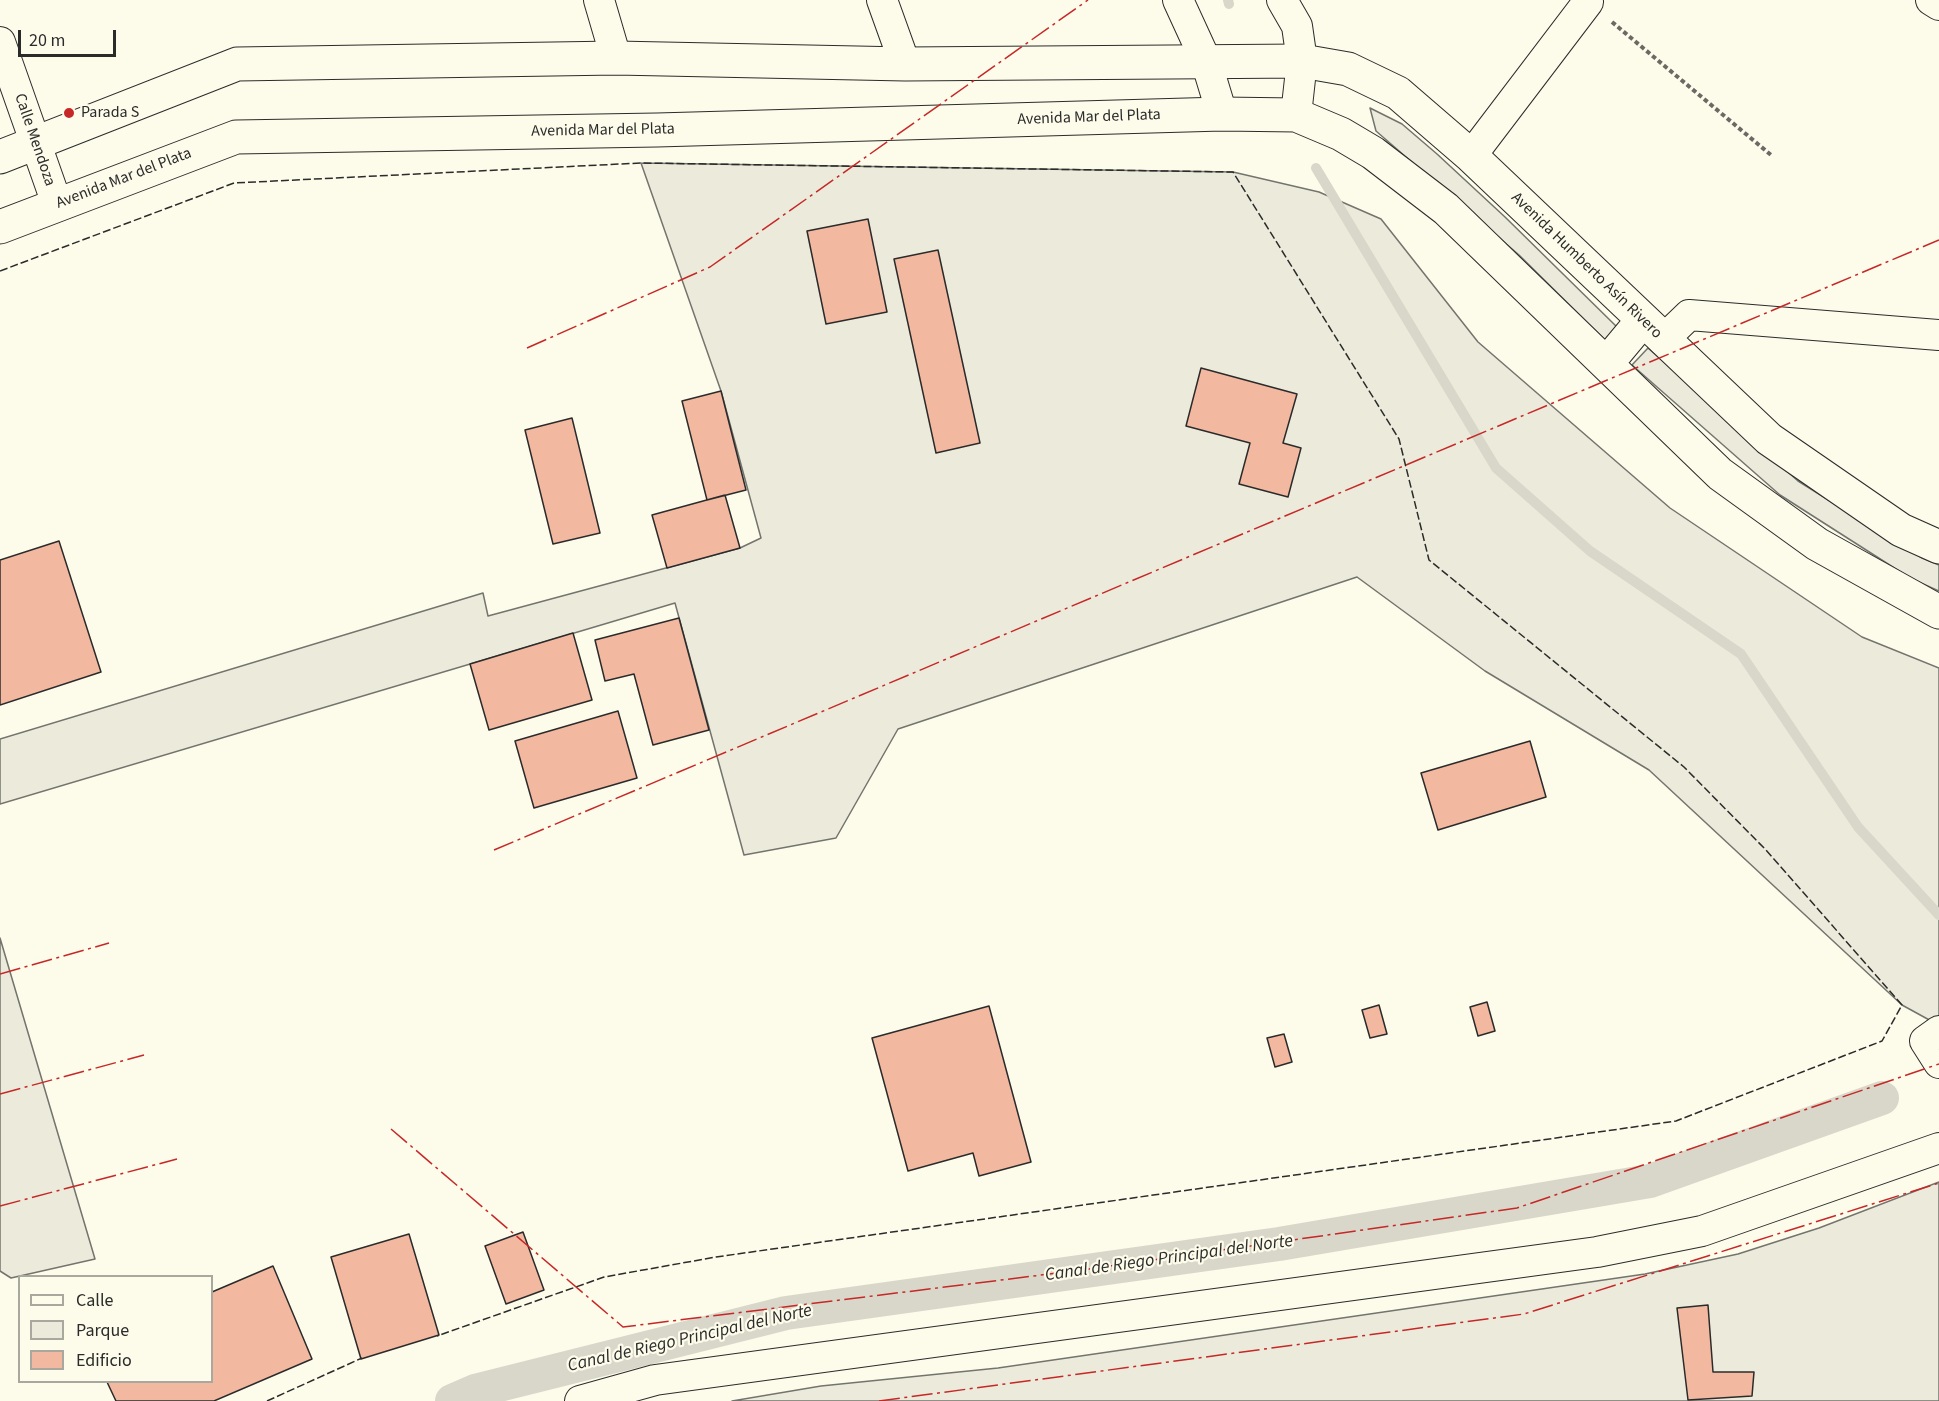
<!DOCTYPE html>
<html>
<head>
<meta charset="utf-8">
<style>
  body { margin:0 }
  #map { position:relative; width:1939px; height:1401px; overflow:hidden; background:#fdfbea; font-family:"Source Sans 3",sans-serif }
  canvas { display:block }
  .legend { position:absolute; left:18px; top:1275px; width:195px; height:108px; box-sizing:border-box; background:#fdfbea; border:2px solid #a9a89e; margin:0; padding:8px 10px; list-style:none; font-size:18px; color:#2b2b2b }
  .legend li { display:flex; align-items:center; gap:12px; height:30px }
  .legend b { width:30px; border:2px solid #a9a89e }
  .scale { position:absolute; left:18px; top:30px; width:98px; height:27px; box-sizing:border-box; border:3px solid #2b2b2b; border-top:0; padding-left:8px; font-size:18px; line-height:21px; white-space:nowrap; color:#2b2b2b; -webkit-text-stroke:4px #fdfbea; paint-order:stroke }
</style>
</head>
<body>
<div id="map">
<canvas width="1939" height="1401"></canvas>
<ul class="legend">
<li><b style="height:8px;background:#fdfbea"></b>Calle</li>
<li><b style="height:16px;background:#ecebdb"></b>Parque</li>
<li><b style="height:16px;background:#f2b8a0"></b>Edificio</li>
</ul>
<div class="scale">20 m</div>
</div>
<script>
const g = document.querySelector('canvas').getContext('2d');
g.lineJoin = 'round';
function fillPath(path, color) {
  g.fillStyle = color;
  g.fill(path, 'evenodd');
}
function shape(rows) {
  const path = new Path2D();
  for (const r of rows) {
    path.moveTo(r[0], r[1]);
    for (let i = 2; i < r.length; i += 2) path.lineTo(r[i], r[i + 1]);
  }
  return path;
}
function stroke(path, color, width, dash) {
  g.strokeStyle = color;
  g.lineWidth = width;
  g.lineCap = dash ? 'butt' : 'round';
  g.setLineDash(dash || []);
  g.stroke(path);
}
function drawText(font, color, halo, rows, align = 'center') {
  g.font = font + ' "Source Sans 3",sans-serif';
  g.lineWidth = 4.5;
  g.setLineDash([]);
  g.textBaseline = 'middle';
  g.strokeStyle = halo;
  g.fillStyle = color;
  for (const [text, x, y, turn = 0] of rows) {
    g.save();
    g.translate(x, y);
    g.rotate((+turn || 0) * Math.PI / 180);
    g.textAlign = isNaN(turn) ? turn : align;
    if (halo) g.strokeText(text, 0, 0);
    g.fillText(text, 0, 0);
    g.restore();
  }
}
const green = shape([
  [1370,108,1402,124,1437,154,1505,217,1618,328,1605,340,1519,255,1376,131,1370,108],
  [641,163,1233,172,1319,192,1381,219,1478,342,1670,508,1862,637,1939,668,1939,1018,1933,1022,1902,1005,1649,770,1485,671,1357,577,898,729,836,838,744,855,675,603,0,804,0,739,483,593,488,616,740,548,761,538,721,391,641,163],
  [1648,348,1798,481,1922,558,1939,565,1939,591,1910,578,1780,495,1632,365,1648,348],
  [0,938,95,1259,11,1278,0,1271,0,938],
  [1939,1182,1939,1401,732,1401,821,1386,998,1368,1645,1274,1738,1254,1819,1228,1939,1182]
]);
fillPath(green, '#ecebdb');
stroke(green, '#74746e', 1.5);
stroke(shape([
  [1228,0,1229,4],
  [1316,168,1496,468,1590,551,1741,654,1858,827,1939,915]
]), '#d8d7c9', 10);
stroke(shape([
  [452,1401,475,1391,786,1313,1279,1244,1650,1181,1882,1098]
]), '#d8d7c9', 34);
const building = shape([
  [868,219,887,312,826,324,807,231,868,219],
  [938,250,980,443,936,453,894,259,938,250],
  [1201,368,1297,394,1283,443,1301,448,1288,497,1239,484,1250,443,1186,426,1201,368],
  [721,391,746,490,707,500,682,401,721,391],
  [572,418,600,533,553,544,525,430,572,418],
  [725,495,740,548,667,568,652,515,725,495],
  [59,541,101,672,0,705,0,560,59,541],
  [679,618,709,730,653,745,634,674,605,681,595,640,679,618],
  [573,633,592,700,489,730,470,664,573,633],
  [618,711,637,778,534,808,515,741,618,711],
  [1530,741,1546,797,1438,830,1421,773,1530,741],
  [1487,1002,1495,1031,1478,1036,1470,1007,1487,1002],
  [1379,1005,1387,1034,1370,1038,1362,1010,1379,1005],
  [989,1006,1031,1162,979,1176,973,1153,908,1171,872,1038,989,1006],
  [1284,1034,1292,1062,1275,1067,1267,1038,1284,1034],
  [523,1232,544,1290,506,1304,485,1246,523,1232],
  [409,1234,439,1335,361,1359,331,1257,409,1234],
  [273,1266,312,1359,214,1401,116,1401,107,1382,212,1382,212,1292,273,1266],
  [1708,1305,1713,1372,1754,1372,1752,1396,1688,1400,1677,1308,1708,1305]
]);
fillPath(building, '#f2b8a0');
stroke(building, '#2b2b2b', 1.5);
const street = shape([
  [599,0,616,58],
  [882,0,905,64],
  [1178,0,1206,61,1222,114],
  [1282,0,1297,26,1302,61,1296,115],
  [1931,0,1939,5],
  [0,42,57,204],
  [1471,156,1588,2],
  [1663,340,1689,315,1939,335],
  [1939,1031,1925,1041,1939,1063],
  [580,1401,655,1380,1597,1252,1702,1231,1939,1148]
]);
const secondary = shape([
  [0,157,237,64,616,58,905,64,1302,61,1348,69,1398,93,1471,156,1769,439,1901,530,1939,547],
  [0,227,236,137,657,130,1222,114,1296,115,1341,134,1373,153,1446,209,1720,474,1817,544,1939,612],
  [1607,363,1642,321]
]);
stroke(street, '#2b2b2b', 32);
stroke(secondary, '#2b2b2b', 35);
stroke(shape([
  [1612,22,1771,155]
]), '#6a6964', 4, [4.5, 3]);
stroke(street, '#fdfbea', 30);
stroke(secondary, '#fdfbea', 33);
stroke(shape([
  [0,271,234,183,641,163,1233,172,1399,439,1429,560,1684,767,1766,850,1902,1005,1882,1041,1676,1121,716,1257,604,1277,437,1336],
  [267,1401,362,1358]
]), '#2b2b2b', 1.5, [8, 3]);
stroke(shape([
  [527,348,710,267,1088,0],
  [494,850,1939,240],
  [0,974,109,943],
  [0,1094,144,1055],
  [391,1129,623,1327,1082,1270,1517,1208,1939,1064],
  [0,1206,177,1159],
  [879,1401,1524,1314,1939,1183]
]), '#c62828', 1.5, [21, 4.5, 3, 4.5]);
for (const [x, y, r, color] of [
  [69,113,6,"#c62828"]
]) {
  const dot = new Path2D();
  dot.arc(x, y, r, 0, 2 * Math.PI);
  g.fillStyle = color;
  g.fill(dot);
  stroke(dot, '#fdfbea', 2);
}
drawText('16px', '#2b2b2b', '#fdfbea', [
  ["Parada S",81,113]
], 'left');
drawText('16px', '#2b2b2b', '#fdfbea', [
  ["Avenida Mar del Plata",1089,118,-2],
  ["Avenida Mar del Plata",603,131,-1],
  ["Calle Mendoza",34,140,71],
  ["Avenida Mar del Plata",124,179,-21],
  ["Avenida Humberto Asín Rivero",1586,266,44]
]);
drawText('italic 18px', '#2b2b2b', '#fdfbea', [
  ["Canal de Riego Principal del Norte",1169,1259,-8],
  ["Canal de Riego Principal del Norte",690,1339,-13]
]);
</script>
</body>
</html>
